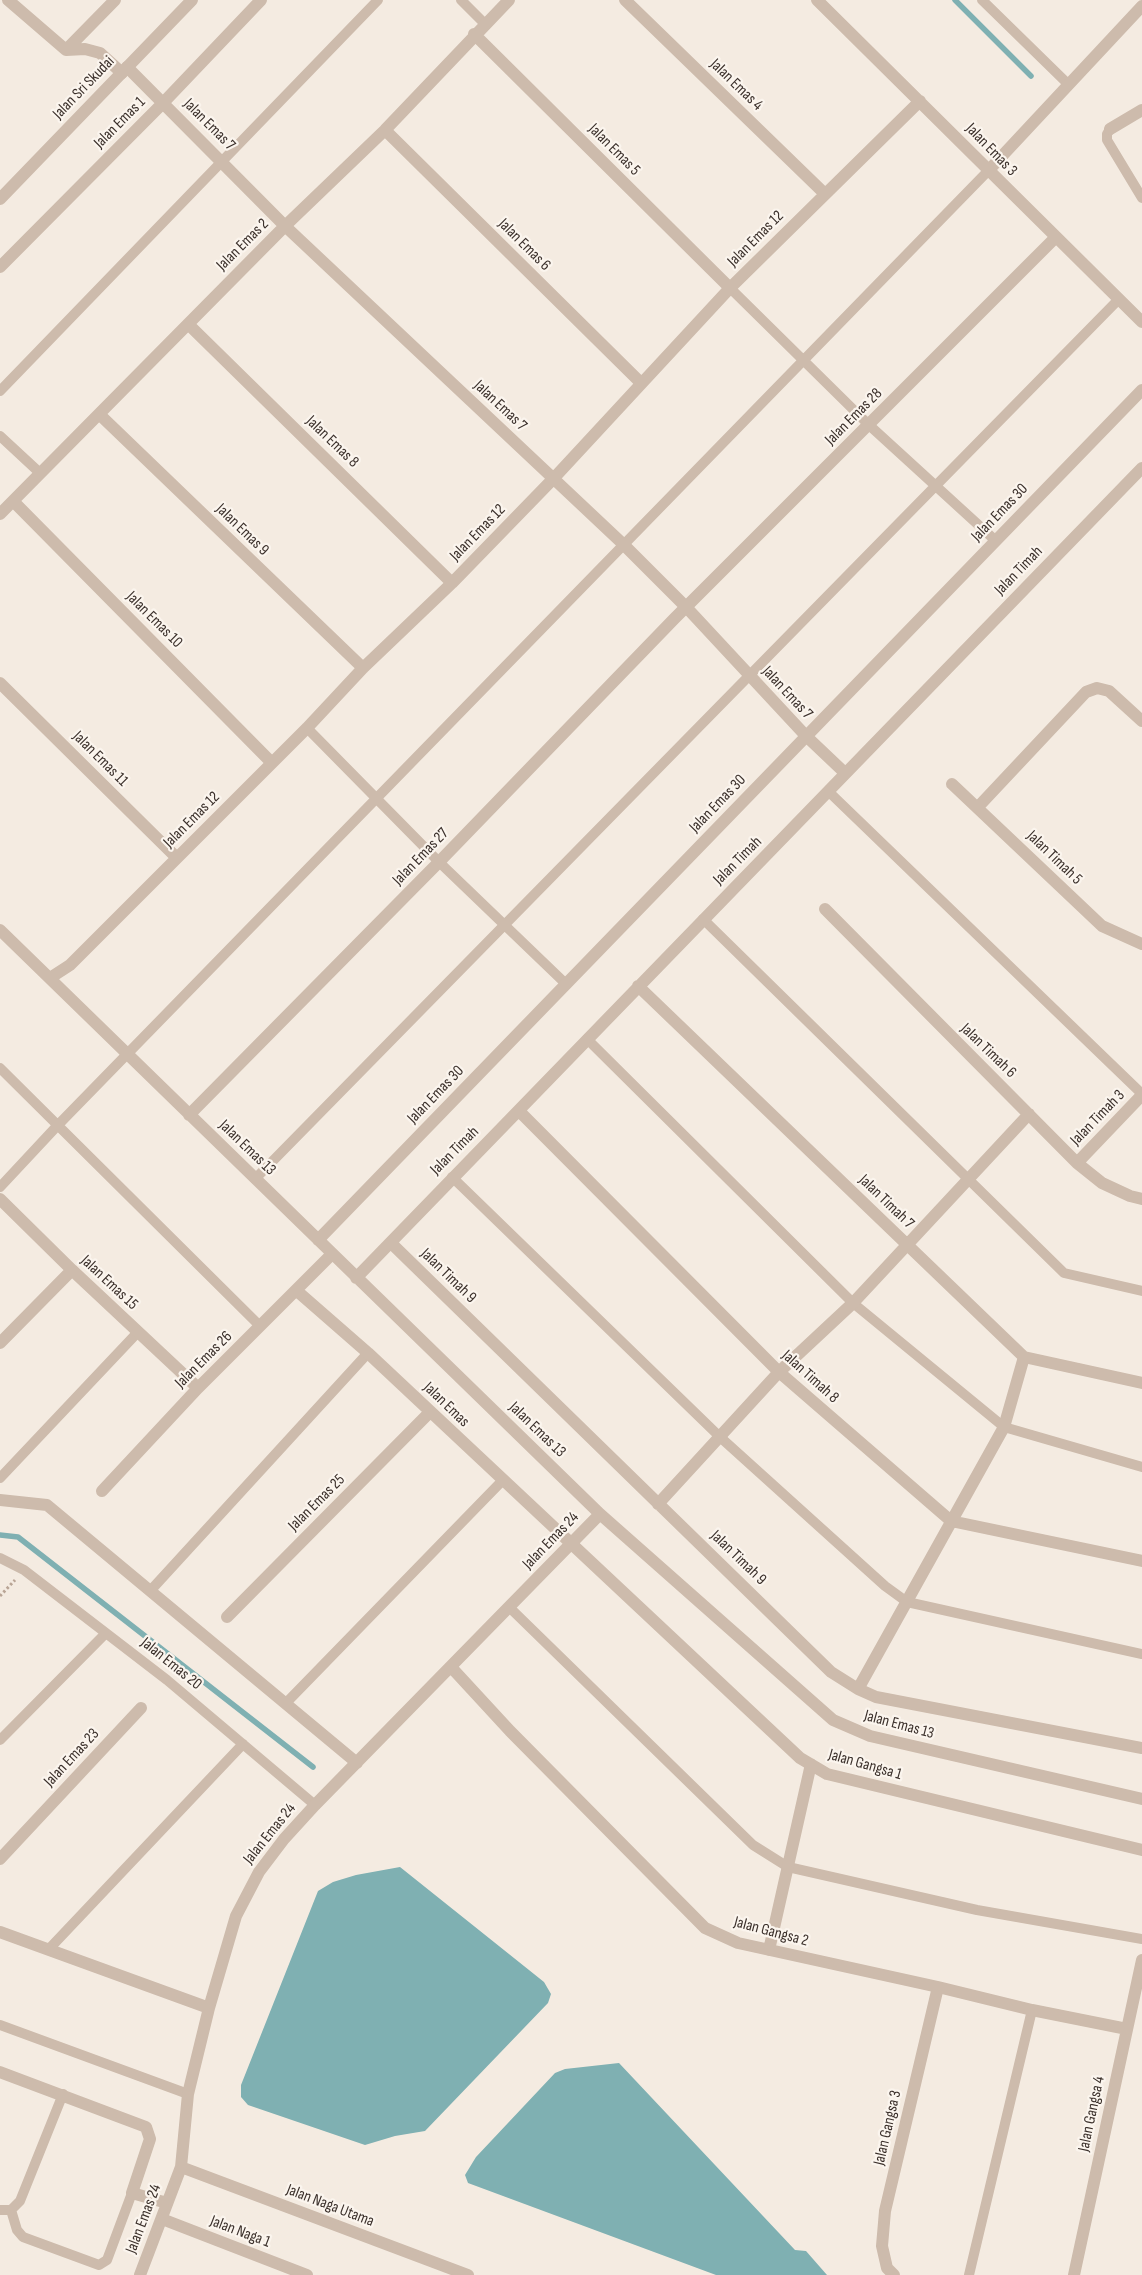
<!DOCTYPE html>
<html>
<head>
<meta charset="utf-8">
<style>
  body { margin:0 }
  canvas { display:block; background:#f4ebe1 }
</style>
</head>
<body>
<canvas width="1142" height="2275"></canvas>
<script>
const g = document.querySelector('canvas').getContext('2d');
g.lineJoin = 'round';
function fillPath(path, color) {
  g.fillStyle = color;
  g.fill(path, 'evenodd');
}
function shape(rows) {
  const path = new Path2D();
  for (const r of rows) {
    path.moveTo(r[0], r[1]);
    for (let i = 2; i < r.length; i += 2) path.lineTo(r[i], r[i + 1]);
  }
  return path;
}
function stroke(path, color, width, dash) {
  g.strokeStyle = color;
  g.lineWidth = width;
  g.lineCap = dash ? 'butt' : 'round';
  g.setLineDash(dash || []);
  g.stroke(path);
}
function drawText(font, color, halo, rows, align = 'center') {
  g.font = font + ' "Sofia Sans Condensed",sans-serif';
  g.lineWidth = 4.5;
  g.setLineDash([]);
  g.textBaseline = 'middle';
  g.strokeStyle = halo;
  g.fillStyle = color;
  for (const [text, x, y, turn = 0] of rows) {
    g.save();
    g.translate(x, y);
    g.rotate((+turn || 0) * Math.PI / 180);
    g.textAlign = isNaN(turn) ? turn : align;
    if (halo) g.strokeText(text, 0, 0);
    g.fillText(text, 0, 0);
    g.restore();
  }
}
fillPath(shape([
  [400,1867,544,1982,551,1994,548,2003,425,2131,395,2136,365,2145,248,2105,241,2097,241,2085,318,1891,333,1882,356,1875],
  [619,2063,795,2250,806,2251,827,2275,716,2275,468,2183,465,2175,476,2157,555,2073,565,2069]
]), '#7fb0b2');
stroke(shape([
  [955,0,1031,76],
  [0,1535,18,1537,313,1767]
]), '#7fb0b2', 5.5);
stroke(shape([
  [0,1596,15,1580]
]), '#b9a596', 3, [2.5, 2.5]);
stroke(shape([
  [461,0,485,24],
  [982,0,1068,84],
  [1110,129,1107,134,1107,140,1142,198],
  [730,288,869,425,996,541],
  [0,391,378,0],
  [0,436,40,473],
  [307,728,439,862,566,984],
  [829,792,1142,1094],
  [703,919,1064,1273,1142,1291],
  [587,1039,853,1303,1004,1427,1142,1467],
  [0,1068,260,1326],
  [452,1177,720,1437,885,1586,907,1602,1142,1654],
  [255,1179,1119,299],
  [0,1187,57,1126,988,171],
  [0,1478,138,1332],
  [0,1558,24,1570,167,1680,315,1805],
  [151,1590,368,1353],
  [509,1607,753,1845,788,1867,977,1910,1142,1939],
  [287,1702,502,1481],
  [0,1740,106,1633],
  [49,1949,243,1744],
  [0,2025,188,2094],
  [0,2210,11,2210,20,2201,63,2094],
  [11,2210,17,2230,23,2237,99,2265,107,2260,132,2193],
  [969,2275,1032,2010]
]), '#cdbbac', 10);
stroke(shape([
  [8,0,66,50,85,49,100,53,122,73],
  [625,0,824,193],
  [817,0,1142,322],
  [474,34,730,288],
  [66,50,115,0],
  [127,67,285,226,623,544,687,608,806,736,845,773],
  [1110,129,1142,110],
  [385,130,641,383],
  [988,171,1142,6],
  [0,267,163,103,261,0],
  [188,324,452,583],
  [99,414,363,668],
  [13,501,272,763],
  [0,514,285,226,385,130,509,0],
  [0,683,177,858],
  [952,784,1102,926,1142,944],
  [978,807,1086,692,1097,688,1109,691,1142,721],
  [825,909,1077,1163,1102,1183,1130,1196,1142,1199],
  [0,930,600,1514,833,1720,870,1736,1142,1799],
  [50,978,70,965,307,728,363,668,452,583,554,478,730,288,920,101],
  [638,986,1024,1357,1142,1383],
  [519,1111,779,1372,951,1521,1142,1561],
  [189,1115,439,862,674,619,1055,238],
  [1077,1163,1142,1095],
  [0,1199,72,1270,198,1388],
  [318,1240,1142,390],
  [391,1243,831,1672,858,1689,876,1697,1142,1748],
  [356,1278,1142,468],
  [297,1291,368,1353,800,1758,827,1774,1142,1850],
  [0,1343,72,1270],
  [102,1491,198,1388,332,1254],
  [0,1500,47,1505,357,1763],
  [658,1504,779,1372,853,1303,1029,1114],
  [227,1617,430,1412],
  [451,1667,510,1731,705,1928,738,1943,938,1987,1032,2010,1127,2029],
  [858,1689,1004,1427,1024,1357],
  [0,1859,141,1708],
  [0,1932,209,2008],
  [769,1950,811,1764],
  [0,2072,146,2127,150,2139,132,2193,167,2203],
  [181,2167,468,2275],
  [162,2219,307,2275],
  [140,2275,181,2167,188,2094,209,2008,236,1916,259,1872,284,1839,315,1805,600,1514],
  [894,2275,887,2268,882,2246,885,2211,938,1987],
  [1074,2275,1142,1960]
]), '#cdbbac', 12);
stroke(shape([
  [0,199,192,0]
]), '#cdbbac', 12);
drawText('16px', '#3b302b', '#fbf5ee', [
  ["Jalan Emas 4",736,85,44],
  ["Jalan Sri Skudai",84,88,-46],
  ["Jalan Emas 1",120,123,-45],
  ["Jalan Emas 7",209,125,45],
  ["Jalan Emas 5",614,150,45],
  ["Jalan Emas 3",991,150,46],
  ["Jalan Emas 12",756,239,-45],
  ["Jalan Emas 2",243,245,-45],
  ["Jalan Emas 6",524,245,45],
  ["Jalan Emas 7",500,406,43],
  ["Jalan Emas 28",854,417,-45],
  ["Jalan Emas 8",332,442,44],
  ["Jalan Emas 30",1000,513,-46],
  ["Jalan Emas 9",242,530,44],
  ["Jalan Emas 12",478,533,-46],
  ["Jalan Timah",1019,571,-46],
  ["Jalan Emas 10",154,620,45],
  ["Jalan Emas 7",787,693,47],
  ["Jalan Emas 11",100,759,45],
  ["Jalan Emas 30",718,804,-46],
  ["Jalan Emas 12",192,820,-45],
  ["Jalan Emas 27",421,857,-46],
  ["Jalan Timah 5",1054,858,44],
  ["Jalan Timah",738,861,-45],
  ["Jalan Timah 6",988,1051,44],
  ["Jalan Emas 30",436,1095,-46],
  ["Jalan Timah 3",1098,1118,-46],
  ["Jalan Emas 13",247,1148,44],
  ["Jalan Timah",455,1151,-45],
  ["Jalan Timah 7",886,1202,44],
  ["Jalan Timah 9",448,1276,44],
  ["Jalan Emas 15",109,1283,43],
  ["Jalan Emas 26",204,1360,-45],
  ["Jalan Timah 8",810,1377,42],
  ["Jalan Emas",446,1405,44],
  ["Jalan Emas 13",537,1430,44],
  ["Jalan Emas 25",317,1503,-45],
  ["Jalan Emas 24",551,1541,-46],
  ["Jalan Timah 9",738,1558,44],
  ["Jalan Emas 20",171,1664,39],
  ["Jalan Emas 13",899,1725,15],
  ["Jalan Emas 23",72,1758,-47],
  ["Jalan Gangsa 1",865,1765,16],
  ["Jalan Emas 24",270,1834,-51],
  ["Jalan Gangsa 2",771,1932,15],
  ["Jalan Gangsa 4",1092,2114,-78],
  ["Jalan Gangsa 3",888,2128,-77],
  ["Jalan Naga Utama",330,2206,21],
  ["Jalan Emas 24",144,2219,-69],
  ["Jalan Naga 1",240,2232,21]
]);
</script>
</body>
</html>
